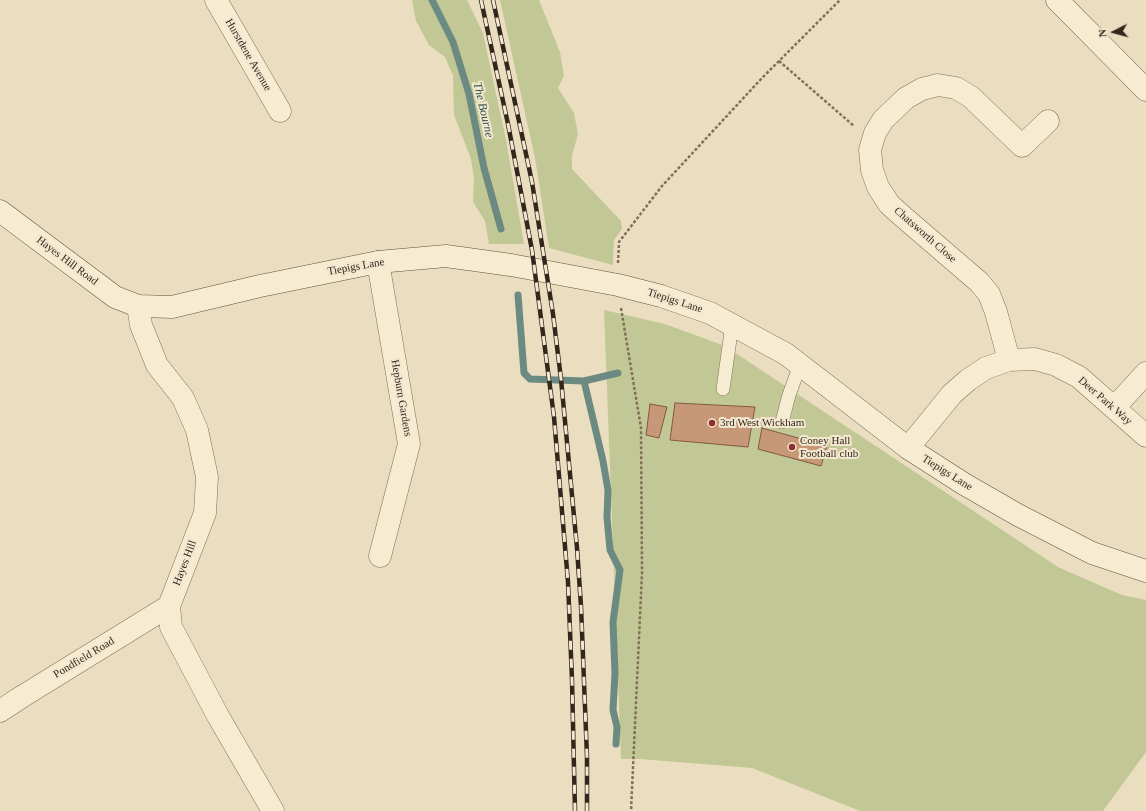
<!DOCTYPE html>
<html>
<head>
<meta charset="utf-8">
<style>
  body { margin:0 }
  #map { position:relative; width:1146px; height:811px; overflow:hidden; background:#ebdec0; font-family:"Times New Roman",serif }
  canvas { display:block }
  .north { position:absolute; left:1094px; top:12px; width:40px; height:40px; -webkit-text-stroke:3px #f3e8cf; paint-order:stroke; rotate:264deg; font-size:11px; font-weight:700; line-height:16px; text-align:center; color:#33271d }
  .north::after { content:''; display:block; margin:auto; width:14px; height:18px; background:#33271d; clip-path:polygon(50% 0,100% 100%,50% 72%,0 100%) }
</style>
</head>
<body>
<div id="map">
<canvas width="1146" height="811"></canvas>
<div class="north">N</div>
</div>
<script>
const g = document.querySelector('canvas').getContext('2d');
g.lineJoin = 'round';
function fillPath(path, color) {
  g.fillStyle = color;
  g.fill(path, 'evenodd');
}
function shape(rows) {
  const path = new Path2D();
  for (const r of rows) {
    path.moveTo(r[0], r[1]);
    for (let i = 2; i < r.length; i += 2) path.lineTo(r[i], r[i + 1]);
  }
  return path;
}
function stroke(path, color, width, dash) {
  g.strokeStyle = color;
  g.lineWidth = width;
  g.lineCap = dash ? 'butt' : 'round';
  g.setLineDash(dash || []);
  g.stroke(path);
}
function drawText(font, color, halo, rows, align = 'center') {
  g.font = font + ' "Times New Roman",serif';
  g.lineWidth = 4;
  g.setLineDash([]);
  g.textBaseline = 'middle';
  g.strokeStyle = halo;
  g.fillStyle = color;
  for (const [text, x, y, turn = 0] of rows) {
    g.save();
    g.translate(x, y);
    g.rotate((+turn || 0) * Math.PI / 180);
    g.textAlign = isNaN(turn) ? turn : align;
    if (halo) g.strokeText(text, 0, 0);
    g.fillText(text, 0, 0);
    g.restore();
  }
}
fillPath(shape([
  [412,0,467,0,483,33,506,140,524,244,489,244,485,221,473,202,474,179,471,159,454,115,453,76,445,57,429,45,416,21],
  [500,0,539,0,560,52,564,76,558,88,574,113,578,134,572,156,572,169,621,221,622,229,614,240,613,265,549,248,535,158],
  [604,310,665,324,725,346,1058,567,1122,595,1146,600,1146,752,1103,811,860,811,752,768,640,759,621,759]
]), '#c2c895');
stroke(shape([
  [432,0,453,42,469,94,484,168,501,229],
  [518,295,524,373,530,379,584,381,618,373],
  [584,381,603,461,608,490,607,517,610,550,620,570,613,622,615,673,613,710,617,727,616,744]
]), '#6b8a82', 7);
const building = shape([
  [675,403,755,407,748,447,670,440,675,403],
  [650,404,667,407,659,438,646,435,650,404],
  [762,428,827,446,821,466,758,449,762,428]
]);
fillPath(building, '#c79878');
stroke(building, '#815a40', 1);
const lane = shape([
  [723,389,732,325],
  [782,422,789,395,800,365]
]);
const street = shape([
  [216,0,280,111],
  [378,262,409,444,380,556],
  [138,306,141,325,157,365,183,398,197,430,207,477,205,513,169,606,171,627,218,716,273,811],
  [1009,360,996,312,989,294,979,282,901,215,889,204,878,187,872,170,870,150,875,133,883,120,906,98,922,89,938,85,956,88,971,97,1022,146,1048,121],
  [1114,408,1146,373],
  [908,448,952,394,968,380,986,368,1009,360,1035,359,1056,365,1079,377,1146,436],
  [0,711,23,696,169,606]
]);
const secondary = shape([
  [1057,0,1146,90],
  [0,211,115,297,138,306,172,307,260,286,378,262,446,256,511,265,618,285,661,296,710,313,786,354,908,448,964,484,1018,515,1092,553,1146,571]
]);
stroke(lane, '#836f59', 14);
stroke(street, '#836f59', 23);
stroke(secondary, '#64503c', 23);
stroke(shape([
  [779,61,854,126],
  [618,263,619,242,662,186,762,78,840,0],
  [621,308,641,428,642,573,631,811]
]), '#836f59', 2.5, [3, 2]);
stroke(lane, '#f6ecd2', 13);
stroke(street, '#f6ecd2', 22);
stroke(secondary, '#f6ecd2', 22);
const rail = shape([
  [481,0,508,124,532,250,554,417,568,582,572,680,575,811],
  [493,0,532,182,553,314,561,379,577,548,581,606,587,757,587,811]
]);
stroke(rail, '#33271d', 4.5);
stroke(rail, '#f3e8cf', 3, [9]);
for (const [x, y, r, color] of [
  [712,423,4,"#8e2d2e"],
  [792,447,4,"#8e2d2e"]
]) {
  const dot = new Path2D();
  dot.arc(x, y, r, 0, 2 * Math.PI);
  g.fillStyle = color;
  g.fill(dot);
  stroke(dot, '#f3e8cf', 1.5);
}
drawText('11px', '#33271d', '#f3e8cf', [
  ["Hurstdene Avenue",248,55,60],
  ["Chatsworth Close",925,235,41],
  ["Hayes Hill Road",67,261,37],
  ["Tiepigs Lane",356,267,-10],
  ["Tiepigs Lane",675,301,18],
  ["Hepburn Gardens",401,398,80],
  ["Deer Park Way",1105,401,41],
  ["Tiepigs Lane",947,473,32],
  ["Hayes Hill",185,563,-69],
  ["Pondfield Road",84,658,-31]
]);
drawText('11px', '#33271d', '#f3e8cf', [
  ["3rd West Wickham",720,423],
  ["Coney Hall",800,441],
  ["Football club",800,454]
], 'left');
drawText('italic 12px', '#2d5250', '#f3e8cf', [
  ["The Bourne",483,110,77]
]);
</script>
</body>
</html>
